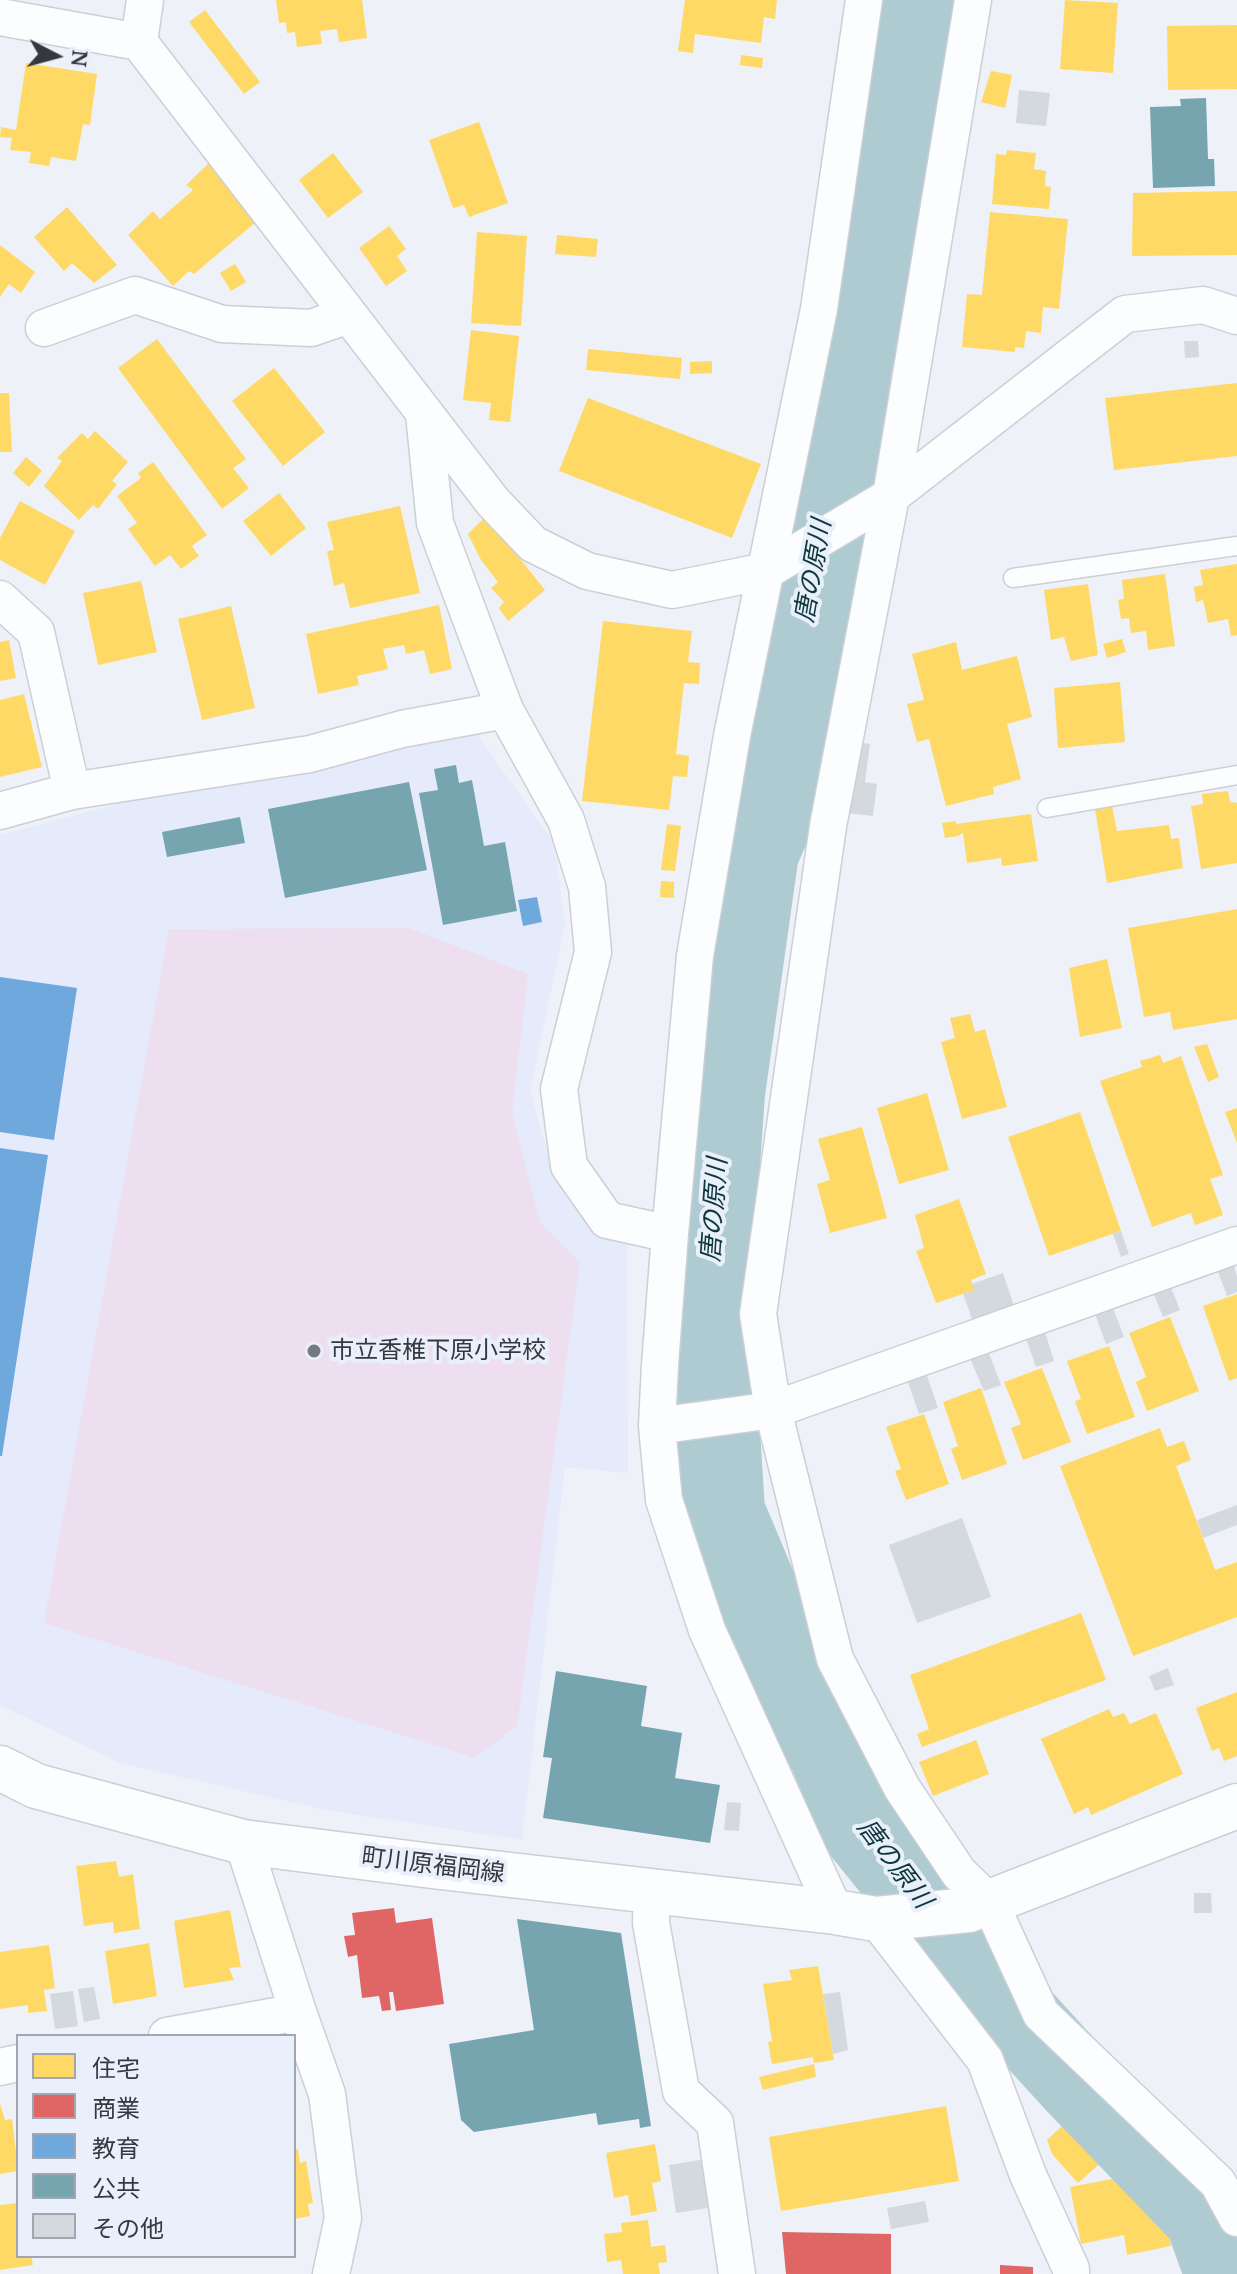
<!DOCTYPE html>
<html>
<head>
<meta charset="utf-8">
<style>
  body { margin:0 }
  #map { position:relative; width:1237px; height:2274px; overflow:hidden; background:#eef1f8; font-family:"PT Serif","Noto Sans JP",serif }
  canvas { display:block }
  .legend { position:absolute; left:16px; top:2034px; width:280px; height:224px; box-sizing:border-box; background:#eaeffc; border:2px solid #a2a6b0; margin:0; padding:10px 14px; list-style:none; font-size:24px; color:#36383f }
  .legend li { display:flex; align-items:center; gap:16px; height:40px }
  .legend b { width:40px; border:2px solid #a2a6b0 }
  .north { position:absolute; left:16px; top:16px; width:80px; height:80px; -webkit-text-stroke:6px #eaeffc; paint-order:stroke; rotate:96deg; font-size:22px; font-weight:700; line-height:32px; text-align:center; color:#36383f }
  .north::after { content:''; display:block; margin:auto; width:28px; height:36px; background:#36383f; clip-path:polygon(50% 0,100% 100%,50% 72%,0 100%) }
</style>
</head>
<body>
<div id="map">
<canvas width="1237" height="2274"></canvas>
<ul class="legend">
<li><b style="height:22px;background:#ffd966"></b>住宅</li>
<li><b style="height:22px;background:#e06666"></b>商業</li>
<li><b style="height:22px;background:#6fa8dc"></b>教育</li>
<li><b style="height:22px;background:#76a5af"></b>公共</li>
<li><b style="height:22px;background:#d4d9de"></b>その他</li>
</ul>
<div class="north">N</div>
</div>
<script>
const g = document.querySelector('canvas').getContext('2d');
g.lineJoin = 'round';
function fillPath(path, color) {
  g.fillStyle = color;
  g.fill(path, 'evenodd');
}
function shape(rows) {
  const path = new Path2D();
  for (const r of rows) {
    path.moveTo(r[0], r[1]);
    for (let i = 2; i < r.length; i += 2) path.lineTo(r[i], r[i + 1]);
  }
  return path;
}
function stroke(path, color, width, dash) {
  g.strokeStyle = color;
  g.lineWidth = width;
  g.lineCap = dash ? 'butt' : 'round';
  g.setLineDash(dash || []);
  g.stroke(path);
}
function drawText(font, color, halo, rows, align = 'center') {
  g.font = font + ' "PT Serif","Noto Sans JP",serif';
  g.lineWidth = 8;
  g.setLineDash([]);
  g.textBaseline = 'middle';
  g.strokeStyle = halo;
  g.fillStyle = color;
  for (const [text, x, y, turn = 0] of rows) {
    g.save();
    g.translate(x, y);
    g.rotate((+turn || 0) * Math.PI / 180);
    g.textAlign = isNaN(turn) ? turn : align;
    if (halo) g.strokeText(text, 0, 0);
    g.fillText(text, 0, 0);
    g.restore();
  }
}
fillPath(shape([
  [462,713,554,843,565,924,530,1091,555,1178,627,1236,628,1473,565,1467,522,1840,326,1810,120,1763,0,1705,0,835]
]), '#e5ebfb');
fillPath(shape([
  [409,928,528,974,512,1113,540,1222,580,1262,517,1726,475,1758,44,1623,169,929]
]), '#eddfef');
fillPath(shape([
  [276,0,362,0,367,38,339,42,337,29,320,31,322,44,297,47,295,32,287,33,286,22,279,23],
  [685,0,777,0,775,19,764,17,761,43,695,34,693,53,678,51],
  [1065,0,1118,3,1113,73,1060,69],
  [205,10,260,82,244,94,189,22],
  [1237,25,1237,89,1168,90,1167,26],
  [741,55,763,58,762,68,740,65],
  [26,63,97,74,90,125,83,124,76,161,51,157,49,166,29,163,31,152,10,150,12,138,0,137,1,127,16,130],
  [991,71,1012,75,1005,108,981,102],
  [479,122,508,203,469,217,464,205,453,208,429,140],
  [1007,150,1036,153,1034,169,1046,171,1045,186,1051,187,1049,209,992,204,996,154,1006,155],
  [333,153,363,192,328,218,299,180],
  [212,160,256,222,194,274,189,271,173,286,128,235,153,211,160,219,193,190,186,185],
  [1237,191,1237,255,1132,256,1133,193],
  [67,207,117,265,94,283,72,263,64,271,34,237],
  [990,212,1068,219,1059,309,1043,307,1041,333,1026,331,1024,348,1015,347,1015,352,962,347,967,294,982,295],
  [389,226,406,249,397,256,407,271,386,286,359,248],
  [477,232,527,236,521,326,471,323],
  [557,235,598,239,596,257,555,254],
  [0,245,35,272,21,293,9,284,0,297],
  [235,264,246,282,231,291,220,273],
  [471,330,519,336,510,422,489,420,491,403,463,400],
  [157,339,246,459,233,468,249,488,222,509,118,368],
  [588,349,682,358,680,379,586,370],
  [712,361,712,373,690,374,690,362],
  [274,368,325,432,283,466,232,401],
  [1237,383,1237,456,1114,470,1105,398],
  [0,393,9,393,12,452,0,452],
  [588,398,761,464,732,538,559,471],
  [95,431,128,462,112,481,117,484,98,509,93,505,79,520,44,486,62,461,57,458,82,433,88,439],
  [26,457,42,471,29,487,13,473],
  [153,462,207,535,192,546,199,556,181,569,170,555,155,566,128,529,137,523,117,496,141,478,138,473],
  [279,493,306,528,271,556,243,521],
  [20,501,75,531,45,585,0,560,0,538],
  [400,506,420,593,350,608,344,583,334,586,327,551,334,550,327,522],
  [486,516,545,590,508,621,499,608,504,602,491,588,498,582,481,560,468,534],
  [1237,564,1237,635,1231,636,1228,619,1208,623,1203,600,1196,602,1194,587,1203,585,1200,570],
  [1165,574,1175,646,1148,650,1146,631,1131,633,1129,618,1121,619,1118,600,1124,599,1122,580],
  [141,581,157,652,98,665,83,593],
  [1088,584,1098,655,1071,661,1064,637,1051,640,1044,590],
  [439,605,452,669,430,674,424,650,406,654,404,645,383,649,388,669,357,676,359,685,318,694,306,634],
  [231,606,255,708,202,720,178,619],
  [603,621,692,631,688,662,700,663,699,684,684,683,676,754,689,756,687,777,673,776,669,810,582,801],
  [1122,639,1126,652,1107,658,1103,644],
  [9,640,16,678,0,681,0,642],
  [956,642,962,670,1017,656,1032,717,1007,724,1021,779,993,787,994,794,946,806,929,739,917,742,907,704,924,700,912,654],
  [1120,682,1125,742,1058,748,1054,688],
  [24,694,42,767,0,777,0,700],
  [1228,791,1230,802,1237,803,1237,863,1201,869,1191,806,1203,804,1202,794],
  [1112,806,1117,831,1169,825,1171,839,1179,838,1183,868,1107,883,1095,809],
  [1031,814,1038,861,1002,866,1001,858,967,863,963,833,958,836,945,838,942,823,956,821,956,824],
  [667,824,681,826,675,871,661,870],
  [661,881,674,882,674,898,660,897],
  [1237,909,1237,1019,1173,1030,1170,1012,1144,1017,1128,928],
  [1107,959,1122,1028,1080,1037,1069,968],
  [970,1014,975,1032,985,1029,1007,1107,962,1119,941,1042,955,1038,950,1018],
  [1207,1044,1219,1077,1208,1082,1194,1047],
  [1160,1055,1163,1063,1181,1056,1223,1175,1210,1179,1223,1215,1195,1225,1191,1213,1152,1227,1100,1081,1142,1067,1140,1061],
  [927,1093,949,1170,899,1184,877,1108],
  [1237,1108,1237,1143,1225,1112],
  [1080,1112,1121,1231,1049,1256,1008,1137],
  [862,1127,887,1218,830,1233,817,1184,830,1180,818,1139],
  [959,1199,986,1274,971,1280,975,1290,936,1303,916,1251,924,1248,915,1215],
  [1237,1294,1237,1378,1229,1381,1203,1306],
  [1170,1317,1199,1391,1147,1411,1136,1382,1146,1377,1129,1333],
  [1109,1346,1135,1417,1087,1434,1075,1401,1081,1399,1067,1361],
  [1042,1368,1071,1442,1023,1460,1011,1428,1021,1424,1004,1382],
  [981,1388,1007,1464,962,1480,951,1449,958,1446,943,1402],
  [924,1414,949,1484,906,1500,895,1471,901,1469,886,1427],
  [1160,1428,1167,1447,1184,1441,1191,1460,1176,1466,1215,1570,1237,1562,1237,1617,1133,1656,1060,1466],
  [1081,1613,1106,1680,922,1747,917,1734,929,1729,910,1675],
  [1237,1692,1237,1756,1224,1761,1219,1748,1212,1751,1196,1708],
  [1109,1709,1113,1717,1124,1713,1130,1724,1156,1713,1183,1774,1091,1815,1088,1807,1074,1814,1041,1739],
  [976,1740,989,1774,933,1796,919,1762],
  [116,1861,119,1877,133,1874,140,1929,114,1933,113,1922,84,1926,76,1866],
  [230,1910,241,1967,229,1968,234,1980,184,1988,174,1921],
  [149,1943,157,1996,113,2004,105,1951],
  [49,1945,55,1988,44,1990,47,2011,28,2013,28,2005,0,2009,0,1952],
  [818,1966,834,2060,814,2063,813,2057,772,2064,768,2042,772,2041,763,1984,792,1980,789,1970],
  [814,2064,816,2077,763,2090,759,2077],
  [0,2104,5,2120,12,2119,18,2169,18,2171,0,2174],
  [946,2106,959,2181,781,2211,769,2137],
  [1074,2115,1110,2155,1078,2183,1052,2154,1047,2140],
  [655,2144,661,2181,652,2183,657,2211,631,2216,628,2195,614,2198,606,2153],
  [294,2149,298,2149,300,2163,306,2161,313,2203,308,2204,310,2216,294,2219],
  [1138,2174,1143,2196,1151,2195,1158,2228,1167,2225,1171,2246,1127,2255,1124,2235,1081,2244,1070,2187],
  [18,2203,18,2256,31,2256,33,2265,0,2270,0,2205],
  [648,2220,651,2247,665,2245,667,2262,658,2263,660,2274,623,2274,621,2260,607,2262,604,2234,622,2232,621,2223]
]), '#ffd966');
fillPath(shape([
  [394,1908,396,1923,432,1918,444,2004,396,2011,393,1992,389,1992,391,2010,382,2011,379,1996,362,1998,357,1955,348,1957,344,1936,355,1935,352,1913],
  [782,2232,891,2234,891,2274,786,2274],
  [1000,2265,1033,2267,1033,2274,1000,2274]
]), '#e06666');
fillPath(shape([
  [537,897,542,922,523,926,518,900],
  [0,977,77,988,54,1140,0,1132],
  [0,1148,48,1155,2,1456,0,1456]
]), '#6fa8dc');
fillPath(shape([
  [1206,98,1208,159,1214,159,1215,186,1153,188,1150,107,1181,106,1180,99],
  [456,765,459,783,472,780,484,846,505,842,517,911,443,925,419,793,438,790,434,769],
  [409,782,427,870,285,898,268,809],
  [240,817,245,843,167,857,162,832],
  [556,1671,647,1686,641,1726,682,1733,675,1778,720,1785,710,1843,543,1818,552,1758,543,1757],
  [517,1919,621,1933,651,2126,640,2128,639,2119,598,2125,596,2113,474,2132,461,2120,449,2044,534,2030]
]), '#76a5af');
stroke(shape([
  [916,0,869,293,851,360,842,425,768,827,757,852,723,1093,705,1350,718,1431,723,1512,792,1676,831,1754,863,1829,987,1983,1078,2083,1206,2216,1227,2274]
]), '#adcbd1', 84);
fillPath(shape([
  [1019,90,1050,93,1046,126,1016,123],
  [1184,341,1198,341,1199,357,1185,358],
  [856,742,870,744,865,782,877,784,873,816,847,813],
  [1121,1231,1129,1254,1121,1257,1113,1234],
  [1231,1258,1237,1276,1237,1292,1227,1296,1215,1264],
  [1003,1273,1016,1312,975,1327,963,1294,975,1290,972,1284],
  [1168,1280,1180,1310,1163,1317,1151,1287],
  [1112,1305,1124,1337,1106,1344,1094,1311],
  [1044,1329,1054,1361,1036,1367,1025,1336],
  [987,1348,1001,1385,984,1391,969,1356],
  [926,1373,938,1408,919,1414,907,1379],
  [1237,1505,1237,1525,1203,1538,1197,1520],
  [962,1518,991,1597,917,1623,889,1545],
  [1168,1668,1174,1685,1155,1691,1149,1676],
  [727,1802,741,1803,739,1831,724,1830],
  [1194,1893,1211,1893,1212,1913,1194,1913],
  [94,1987,100,2019,84,2022,78,1989],
  [73,1991,78,2026,55,2029,50,1994],
  [840,1992,848,2050,833,2054,823,1994],
  [706,2159,714,2207,676,2213,669,2165],
  [925,2201,929,2222,891,2229,887,2208]
]), '#d4d9de');
const service = shape([
  [1013,578,1237,546],
  [1047,808,1237,775]
]);
const minor = shape([
  [973,0,891,496,828,826,758,1314,773,1410,835,1659,902,1788,959,1873,990,1903,1041,2014,1218,2183,1237,2218],
  [0,17,139,42,493,502,533,544,587,571,672,590,766,571,891,496,1125,314,1203,305,1237,316],
  [139,42,145,0],
  [44,328,135,295,222,324,311,328,349,315],
  [0,599,36,632,72,791],
  [505,710,566,820,587,887,593,952,559,1089,569,1166,607,1220,670,1234],
  [0,811,72,791,310,754,402,729,505,710,435,523,424,414],
  [657,1426,773,1410,1237,1245],
  [243,1842,298,2012,327,2094,343,2218,331,2274],
  [652,1892,651,1923,681,2091,715,2123,737,2274],
  [835,1912,707,1630,664,1500,657,1426,660,1365,670,1234,695,956,732,736,819,309,864,0],
  [876,1919,985,2060,1028,2175,1071,2269,1071,2274],
  [167,2036,298,2012],
  [0,2067,18,2063]
]);
const secondary = shape([
  [0,1768,36,1786,243,1842,432,1866,835,1912,876,1919,969,1910,1237,1806]
]);
stroke(service, '#cccfd5', 21);
stroke(minor, '#cccfd5', 39);
stroke(secondary, '#cccfd5', 47);
stroke(service, '#fcfdfe', 18);
stroke(minor, '#fcfdfe', 36);
stroke(secondary, '#fcfdfe', 44);
for (const [x, y, r, color] of [
  [314,1351,8,"#767980"]
]) {
  const dot = new Path2D();
  dot.arc(x, y, r, 0, 2 * Math.PI);
  g.fillStyle = color;
  g.fill(dot);
  stroke(dot, '#eaeffc', 3);
}
drawText('24px', '#36383f', '#eaeffc', [
  ["市立香椎下原小学校",330,1351]
], 'left');
drawText('24px', '#36383f', '#eaeffc', [
  ["町川原福岡線",433,1866,7]
]);
drawText('italic 26px', '#0e373b', '#eaeffc', [
  ["唐の原川",814,571,-80],
  ["唐の原川",715,1210,-86],
  ["唐の原川",894,1864,53]
]);
</script>
</body>
</html>
